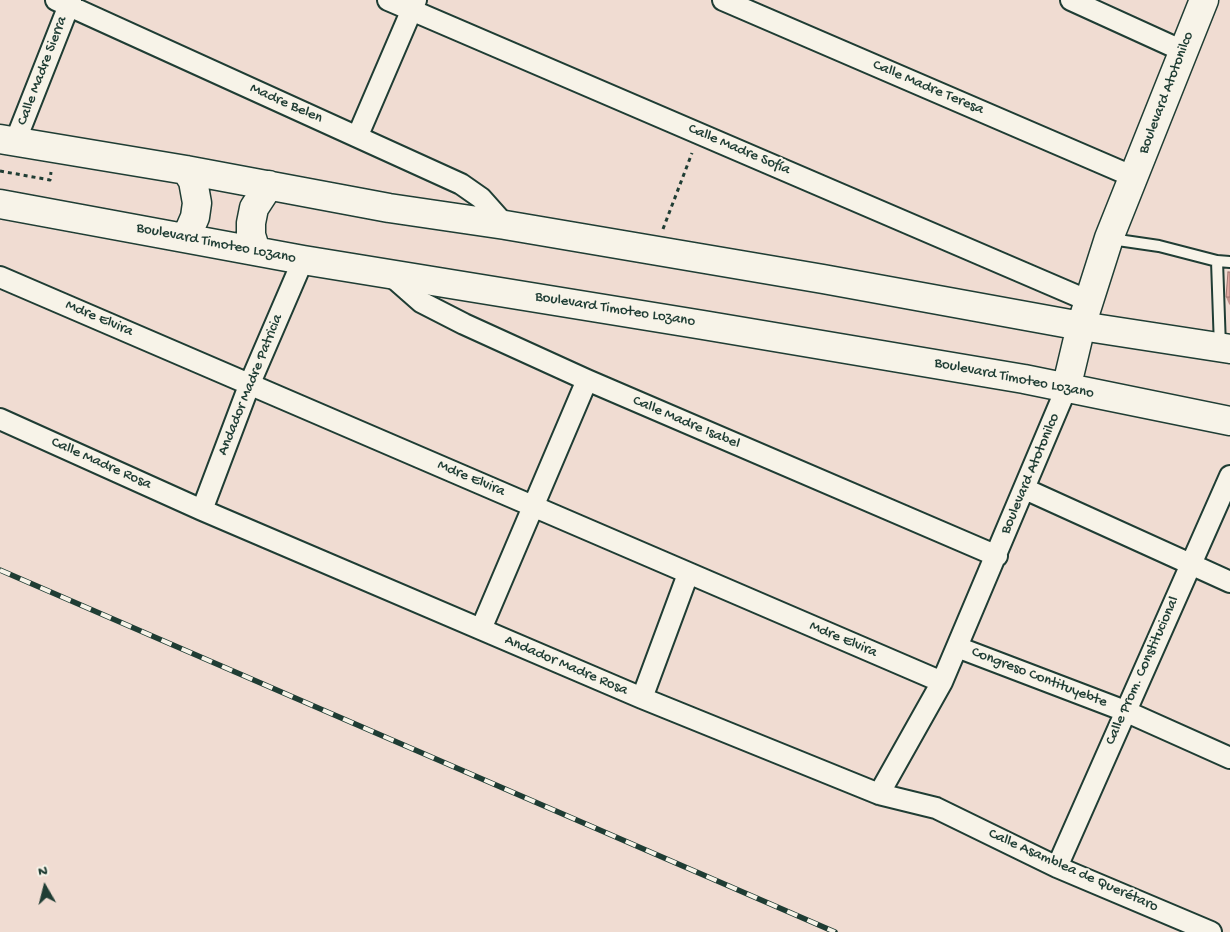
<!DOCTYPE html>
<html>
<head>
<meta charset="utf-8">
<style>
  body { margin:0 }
  #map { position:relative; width:1230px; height:932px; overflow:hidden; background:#f0dcd2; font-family:"Gochi Hand",sans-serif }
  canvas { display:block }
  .north { position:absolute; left:20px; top:862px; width:50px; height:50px; -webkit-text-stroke:4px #f7f3e8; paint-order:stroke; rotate:352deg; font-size:14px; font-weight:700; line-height:20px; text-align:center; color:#1f3d34 }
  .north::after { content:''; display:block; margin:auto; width:18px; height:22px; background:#1f3d34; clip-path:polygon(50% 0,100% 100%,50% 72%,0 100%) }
</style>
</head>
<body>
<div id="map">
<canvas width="1230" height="932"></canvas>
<div class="north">N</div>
</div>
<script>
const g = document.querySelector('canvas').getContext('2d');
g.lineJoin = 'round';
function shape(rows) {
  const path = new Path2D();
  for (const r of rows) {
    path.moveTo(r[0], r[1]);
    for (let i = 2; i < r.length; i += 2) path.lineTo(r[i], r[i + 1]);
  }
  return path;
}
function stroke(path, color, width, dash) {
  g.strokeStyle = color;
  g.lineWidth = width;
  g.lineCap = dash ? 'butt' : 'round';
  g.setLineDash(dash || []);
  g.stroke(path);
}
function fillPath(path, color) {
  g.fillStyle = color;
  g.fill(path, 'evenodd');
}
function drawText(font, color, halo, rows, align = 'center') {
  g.font = font + ' "Gochi Hand",sans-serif';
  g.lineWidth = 4.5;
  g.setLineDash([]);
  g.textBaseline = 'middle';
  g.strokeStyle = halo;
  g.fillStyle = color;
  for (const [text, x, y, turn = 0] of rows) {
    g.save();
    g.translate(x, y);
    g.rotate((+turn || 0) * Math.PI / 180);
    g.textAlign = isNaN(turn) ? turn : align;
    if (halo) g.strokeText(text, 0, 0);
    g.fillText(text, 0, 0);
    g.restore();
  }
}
const lane = shape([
  [1111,239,1159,246,1217,261],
  [1220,347,1217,261,1230,262]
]);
const street = shape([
  [56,0,461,184,481,198,505,225],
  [388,0,1089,301],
  [723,0,1134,177],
  [1071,0,1183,51],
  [358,135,416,0],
  [15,142,71,0],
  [388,273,421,302,464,324,587,380,997,556],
  [0,277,942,682],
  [0,419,202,510,642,698,879,794,936,808,1057,867,1211,932],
  [1025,489,1230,582],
  [202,510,250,383,303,260],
  [481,629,587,380],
  [957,647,1125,711,1230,758],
  [642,698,688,574],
  [879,794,942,682,1066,389],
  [1057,867,1230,476]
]);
const secondary = shape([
  [0,139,186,170,389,208,505,225,823,279,1081,326,1230,349],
  [186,170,193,181,197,203,195,217,186,238],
  [0,204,303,260,703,325,1024,379,1230,421],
  [256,251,251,235,251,223,254,208,269,185],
  [1066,389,1081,326,1109,238,1204,0]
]);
stroke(lane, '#1f3d34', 14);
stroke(street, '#1f3d34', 24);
stroke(secondary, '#1f3d34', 31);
stroke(shape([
  [0,171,50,180,51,172],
  [663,229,692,153]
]), '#1f3d34', 3, [4, 4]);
stroke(lane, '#f7f3e8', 10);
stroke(street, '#f7f3e8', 20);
stroke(secondary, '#f7f3e8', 28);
const rail = shape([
  [0,570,835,932]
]);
stroke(rail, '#1f3d34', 5.5);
stroke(rail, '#f7f3e8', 4, [11]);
fillPath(shape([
  [1230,272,1230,305,1229,304,1226,297]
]), '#c29089');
const building = shape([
  [1228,272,1230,272,1230,297,1226,297,1228,272]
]);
fillPath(building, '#e1a79f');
stroke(building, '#9e756f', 1);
drawText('15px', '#1f3d34', '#f7f3e8', [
  ["Calle Madre Sierra",43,71,-69],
  ["Calle Madre Teresa",928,88,23],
  ["Boulevard Atotonilco",1167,93,-69],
  ["Madre Belen",286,104,24],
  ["Calle Madre Sofía",739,150,23],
  ["Boulevard Timoteo Lozano",216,244,11],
  ["Boulevard Timoteo Lozano",615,310,9],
  ["Mdre Elvira",99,319,23],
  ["Boulevard Timoteo Lozano",1014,379,11],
  ["Andador Madre Patricia",251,385,-68],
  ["Calle Madre Isabel",686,423,23],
  ["Calle Madre Rosa",101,464,24],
  ["Boulevard Atotonilco",1031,474,-67],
  ["Mdre Elvira",471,479,23],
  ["Mdre Elvira",843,640,23],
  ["Andador Madre Rosa",566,666,23],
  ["Calle Prom. Constitucional",1143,671,-66],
  ["Congreso Contituyebte",1039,678,21],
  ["Calle Asamblea de Querétaro",1073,871,24]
]);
</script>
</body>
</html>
